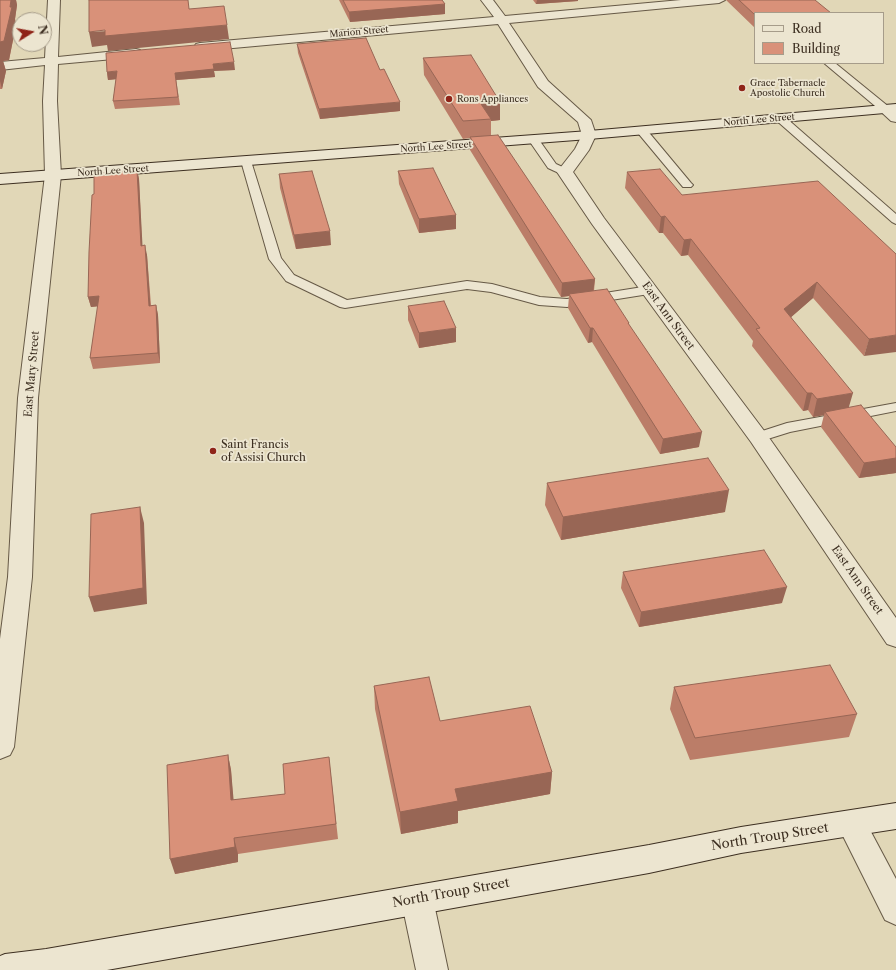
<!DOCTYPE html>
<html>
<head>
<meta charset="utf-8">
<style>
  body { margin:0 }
  #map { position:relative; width:896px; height:970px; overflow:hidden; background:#e1d7b7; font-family:"Libre Caslon Text",serif }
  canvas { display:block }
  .legend { position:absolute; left:754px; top:12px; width:130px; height:52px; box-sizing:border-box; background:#ece5d0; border:1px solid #a69c8a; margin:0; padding:5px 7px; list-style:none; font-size:12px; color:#3d2f21 }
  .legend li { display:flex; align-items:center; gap:8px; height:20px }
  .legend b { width:20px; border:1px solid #a69c8a }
  .north { position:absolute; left:12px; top:12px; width:40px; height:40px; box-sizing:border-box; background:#ece5d0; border:1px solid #a69c8a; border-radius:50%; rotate:79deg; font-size:11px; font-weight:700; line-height:16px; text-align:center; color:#3d2f21 }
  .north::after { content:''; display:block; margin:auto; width:14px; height:18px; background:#8f2418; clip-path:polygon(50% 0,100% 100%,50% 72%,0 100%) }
</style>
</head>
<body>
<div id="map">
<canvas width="896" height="970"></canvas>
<ul class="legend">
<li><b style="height:5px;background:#ece5d0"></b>Road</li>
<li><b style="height:11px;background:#d99179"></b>Building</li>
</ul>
<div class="north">N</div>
</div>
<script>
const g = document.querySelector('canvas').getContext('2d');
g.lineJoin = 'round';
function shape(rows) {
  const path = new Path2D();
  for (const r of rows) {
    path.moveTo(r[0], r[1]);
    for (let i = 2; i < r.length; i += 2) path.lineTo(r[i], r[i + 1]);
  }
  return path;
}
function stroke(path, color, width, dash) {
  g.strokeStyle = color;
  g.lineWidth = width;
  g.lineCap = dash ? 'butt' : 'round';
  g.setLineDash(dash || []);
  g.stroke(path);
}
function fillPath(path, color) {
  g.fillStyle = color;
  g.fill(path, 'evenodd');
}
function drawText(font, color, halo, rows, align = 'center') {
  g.font = font + ' "Libre Caslon Text",serif';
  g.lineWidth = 3.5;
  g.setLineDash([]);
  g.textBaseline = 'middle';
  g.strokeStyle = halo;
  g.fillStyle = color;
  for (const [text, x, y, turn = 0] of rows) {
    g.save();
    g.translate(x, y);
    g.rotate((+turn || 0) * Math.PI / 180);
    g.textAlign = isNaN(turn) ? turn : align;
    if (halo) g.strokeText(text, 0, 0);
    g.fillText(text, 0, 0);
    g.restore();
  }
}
const lane = shape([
  [824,63,835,63,889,107,890,109,889,111,881,111,824,63],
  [781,116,785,117,896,214,896,224,892,222,777,121,776,119,777,117,781,116],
  [642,128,646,129,691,183,693,185,691,187,683,187,638,133,637,131,638,129,642,128],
  [533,136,537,137,556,164,569,170,570,172,569,174,561,174,548,168,528,139,533,136],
  [246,158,251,161,281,258,294,275,347,300,467,281,492,284,540,297,567,299,649,286,654,287,655,290,654,293,649,294,567,307,539,305,491,292,467,289,345,308,340,307,286,281,269,259,241,161,246,158],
  [896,403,896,411,790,432,758,442,753,440,750,437,753,434,787,423,896,403]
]);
const street = shape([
  [48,0,60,0,58,57,136,49,140,50,142,53,140,56,136,57,58,64,57,101,61,175,38,398,32,577,14,747,10,755,0,759,0,639,8,577,18,398,45,175,43,101,45,65,0,70,0,62,45,58,48,0],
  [481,0,493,0,505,16,681,0,725,0,719,3,509,23,548,81,591,120,596,135,589,150,573,172,604,218,765,432,896,618,896,647,887,644,751,442,592,224,557,172,575,149,582,135,578,122,538,87,498,24,200,51,196,50,194,47,196,44,200,43,494,17,481,0],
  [885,105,890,106,896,111,896,122,891,121,878,109,880,106,885,105],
  [852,811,862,815,896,879,896,925,885,920,837,824,842,815,852,811],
  [417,885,428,889,433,899,448,970,416,970,401,899,406,889,417,885]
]);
const secondary = shape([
  [896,104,896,112,589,139,0,184,0,174,589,131,896,104],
  [896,803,896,829,741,853,649,873,107,970,0,970,0,956,5,954,46,949,649,845,741,827,896,803]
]);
stroke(lane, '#665946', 2);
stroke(street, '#665946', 2);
stroke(secondary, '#3d2f21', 2);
fillPath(lane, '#ece5d0');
fillPath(street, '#ece5d0');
fillPath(secondary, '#ece5d0');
fillPath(shape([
  [0,0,16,0,17,5,15,19,16,25,9,60,3,61,6,71,2,89,0,89],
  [339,0,442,0,445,4,445,14,350,22],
  [533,0,578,0,578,1,536,4],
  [726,0,815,0,755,13,755,28],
  [297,44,400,111,320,119,298,53],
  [423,58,500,102,500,120,491,121,491,135,595,279,594,291,629,323,629,325,699,447,660,454,592,342,588,343,568,308,569,296,561,297,470,150,470,138,463,139,424,75],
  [235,70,214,71,215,77,176,80,180,105,115,109,113,101,116,79,108,80,107,72],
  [137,170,139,179,142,246,147,255,151,305,156,305,158,315,160,363,93,369,90,358,98,306,91,307,88,297,94,194],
  [398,171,456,215,456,229,419,233,399,184],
  [627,172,682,195,896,254,864,356,813,298,791,317,849,408,896,447,896,473,859,478,821,427,824,415,813,417,808,410,803,411,752,346,753,341,688,255,681,256,663,233,659,233,625,188],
  [279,174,331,245,296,249,280,188],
  [408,306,456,342,419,348,408,320],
  [547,483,725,512,561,540,545,505],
  [623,572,782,603,639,627,621,588],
  [374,686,440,721,552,772,550,794,458,811,458,823,401,834,375,709],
  [674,687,857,714,849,737,690,760,670,709],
  [228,755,231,770,233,800,285,794,329,757,338,839,238,854,238,862,175,874]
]), '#bb7d68');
fillPath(shape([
  [11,0,16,0,17,5,15,19,16,25,9,60,3,61,6,71,2,89,0,81,0,42,10,7],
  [537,0,578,0,578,1,536,4],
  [445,4,445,14,350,22,349,12],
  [227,25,229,39,108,51,107,45,92,47,89,32],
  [234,62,235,70,214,71,215,77,176,80,180,105,175,73,213,64],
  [117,71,118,79,108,80,107,72],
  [400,102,400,111,320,119,319,109],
  [500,102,500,120,491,121,491,119,481,104],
  [137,170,139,179,143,255,141,246],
  [456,215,456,229,419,233,419,219],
  [665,216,663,233,659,233,661,217],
  [330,231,331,245,296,249,294,235],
  [691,239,688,255,681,256,684,240],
  [145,245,147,255,151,316,149,306],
  [595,279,593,293,569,294,569,296,561,297,562,283],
  [817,282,813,298,781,326,784,309],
  [99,296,101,306,91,307,88,297],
  [156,305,158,315,160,363,158,353],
  [456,328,456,342,419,348,419,333],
  [590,328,593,328,592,342,588,343],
  [896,335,896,352,864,356,869,339],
  [807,393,812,393,808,410,803,411],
  [853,393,848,410,825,412,824,415,813,417,817,399],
  [702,432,699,447,660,454,663,439],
  [896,458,896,473,859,478,864,463],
  [729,490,725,512,561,540,563,517],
  [140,507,144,523,147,604,94,612,89,597],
  [787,587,782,603,639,627,641,612],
  [228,755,231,770,235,816,231,800],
  [552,772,550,794,458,811,458,823,401,834,400,812,455,789],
  [234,838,238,854,238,862,175,874,170,859]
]), '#986655');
const building = shape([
  [0,0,11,0,10,7,12,7,4,41,0,42,0,0],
  [89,0,188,0,189,9,224,6,227,25,105,36,105,30,89,32,89,0],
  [343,0,442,0,445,4,349,12,343,0],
  [739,0,815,0,831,13,755,13,755,15,739,0],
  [366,38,380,70,384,69,400,102,319,109,297,44,366,38],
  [230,42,234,62,213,64,214,69,175,73,178,97,113,101,117,71,107,72,106,53,230,42],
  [471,55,500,102,481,104,491,119,463,121,423,58,471,55],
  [498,135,595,279,562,283,470,137,498,135],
  [433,168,456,215,419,219,398,171,433,168],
  [660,169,682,195,818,181,896,254,896,335,869,339,817,282,784,309,853,393,817,399,812,393,807,393,756,329,760,328,691,239,684,240,665,216,661,217,627,172,660,169],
  [137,170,141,246,145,245,149,306,156,305,158,353,90,358,99,296,88,297,89,252,92,195,94,194,94,174,137,170],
  [312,171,330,231,294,235,279,174,312,171],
  [607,289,629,323,628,323,702,432,663,439,593,328,590,328,569,294,607,289],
  [444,301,456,328,419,333,408,306,444,301],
  [861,405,896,447,896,458,864,463,825,412,861,405],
  [708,458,729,490,563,517,547,483,708,458],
  [140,507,143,588,89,597,91,514,140,507],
  [764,550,787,587,641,612,623,572,764,550],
  [830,665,857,714,695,738,674,687,830,665],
  [429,677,440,721,530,706,552,772,455,789,458,801,400,812,374,686,429,677],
  [228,755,231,800,285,794,283,764,329,757,336,824,234,838,235,847,170,859,167,765,228,755]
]);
fillPath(building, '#d99179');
stroke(building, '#986655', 1);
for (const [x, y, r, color] of [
  [742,88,4,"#8f2418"],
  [449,99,4,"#8f2418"],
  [213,451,4,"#8f2418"]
]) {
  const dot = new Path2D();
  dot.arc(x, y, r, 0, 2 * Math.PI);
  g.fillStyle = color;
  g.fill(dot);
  stroke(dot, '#ece5d0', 1.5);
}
drawText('9px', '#3d2f21', '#ece5d0', [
  ["Marion Street",359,32,-5],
  ["North Lee Street",759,120,-5],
  ["North Lee Street",436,147,-4],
  ["North Lee Street",113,171,-4]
]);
drawText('9px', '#3d2f21', '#ece5d0', [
  ["Grace Tabernacle",750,83],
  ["Apostolic Church",750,93],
  ["Rons Appliances",457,99]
], 'left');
drawText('11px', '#3d2f21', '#ece5d0', [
  ["East Ann Street",668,316,54],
  ["East Mary Street",32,374,-85],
  ["East Ann Street",857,580,55]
]);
drawText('11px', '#3d2f21', '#ece5d0', [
  ["Saint Francis",221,445],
  ["of Assisi Church",221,458]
], 'left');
drawText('13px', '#3d2f21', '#ece5d0', [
  ["North Troup Street",770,837,-9],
  ["North Troup Street",451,893,-10]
]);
</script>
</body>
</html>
